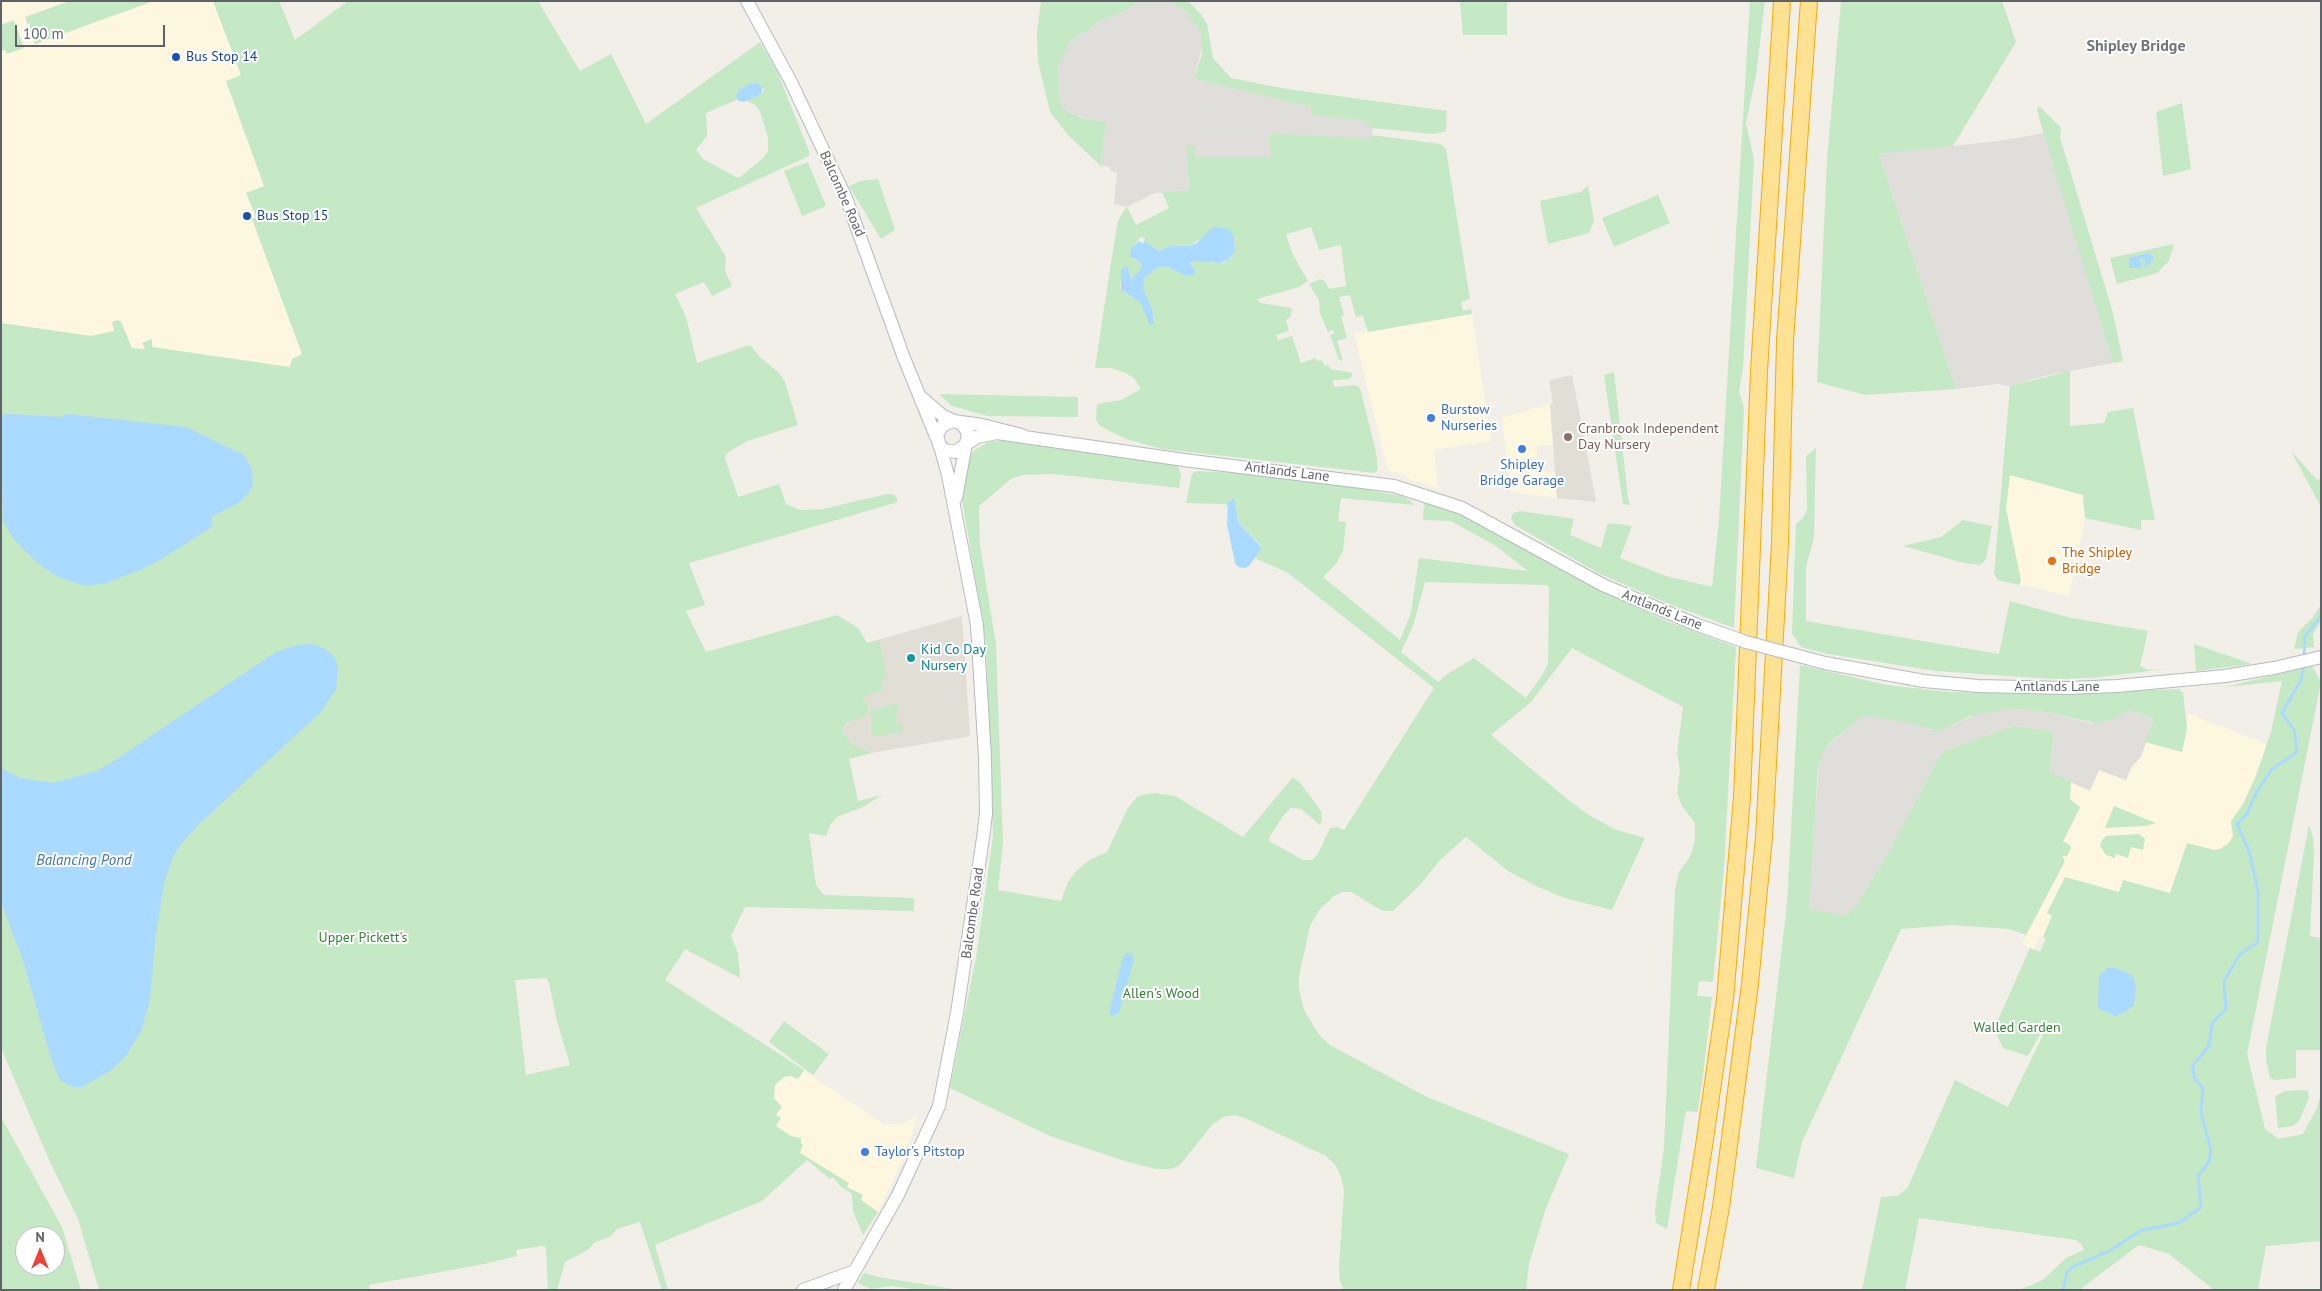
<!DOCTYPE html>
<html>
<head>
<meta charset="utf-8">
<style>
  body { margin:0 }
  #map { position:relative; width:2322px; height:1291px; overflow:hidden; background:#f1efe8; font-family:"PT Sans",sans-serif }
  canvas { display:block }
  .frame { position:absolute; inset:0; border:2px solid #5f6368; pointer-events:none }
  .north { position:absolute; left:15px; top:1226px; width:50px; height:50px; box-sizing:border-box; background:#fff; border:1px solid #bfc1c3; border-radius:50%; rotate:0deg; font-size:14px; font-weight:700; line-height:20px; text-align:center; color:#5f6368 }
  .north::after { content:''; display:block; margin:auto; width:18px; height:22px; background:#ea4335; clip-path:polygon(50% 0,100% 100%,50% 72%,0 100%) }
  .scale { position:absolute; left:15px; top:25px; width:150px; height:22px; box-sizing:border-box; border:2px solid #5f6368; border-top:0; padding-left:6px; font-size:15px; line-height:18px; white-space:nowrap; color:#5f6368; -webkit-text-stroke:4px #fff; paint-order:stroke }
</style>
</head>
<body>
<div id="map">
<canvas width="2322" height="1291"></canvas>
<div class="frame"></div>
<div class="north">N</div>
<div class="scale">100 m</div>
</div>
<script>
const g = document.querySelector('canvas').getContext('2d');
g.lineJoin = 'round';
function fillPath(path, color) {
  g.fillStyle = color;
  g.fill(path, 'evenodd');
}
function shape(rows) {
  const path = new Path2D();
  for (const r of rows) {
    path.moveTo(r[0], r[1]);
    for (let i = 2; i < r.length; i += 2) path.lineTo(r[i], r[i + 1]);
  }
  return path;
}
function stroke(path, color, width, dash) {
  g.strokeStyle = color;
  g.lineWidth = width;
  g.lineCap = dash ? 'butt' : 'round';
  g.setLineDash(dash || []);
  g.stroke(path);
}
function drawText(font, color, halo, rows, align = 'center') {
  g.font = font + ' "PT Sans",sans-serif';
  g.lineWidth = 4;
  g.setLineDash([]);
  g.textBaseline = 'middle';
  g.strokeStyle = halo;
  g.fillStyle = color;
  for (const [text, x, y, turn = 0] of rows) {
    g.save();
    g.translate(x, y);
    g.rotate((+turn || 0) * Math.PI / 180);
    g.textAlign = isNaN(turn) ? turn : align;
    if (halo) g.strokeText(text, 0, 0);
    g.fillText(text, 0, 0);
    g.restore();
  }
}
fillPath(shape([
  [1,1,70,1,26,17,36,44,150,1,213,1,241,75,226,81,265,186,257,217,253,219,302,354,291,361,290,368,151,347,152,340,146,349,132,349,121,321,115,331,91,336,1,323,1,51,5,50,7,54,24,48,1,26],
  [1472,314,1491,441,1434,450,1438,488,1411,480,1401,473,1388,471,1354,334],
  [1550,404,1553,445,1537,446,1537,457,1526,457,1526,469,1535,470,1536,472,1555,472,1557,498,1511,492,1502,418],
  [2002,473,2083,495,2085,518,2069,596,2013,583,2000,511],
  [2197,714,2198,718,2267,744,2246,799,2231,821,2233,836,2229,843,2220,849,2214,850,2187,843,2171,893,2123,880,2119,892,2065,877,2047,913,2052,915,2043,937,2040,936,2034,950,2022,944,2065,861,2062,856,2067,856,2071,846,2063,842,2080,808,2070,799,2071,782,2090,790,2099,770,2126,780,2132,766,2141,757,2145,742,2182,752,2187,731,2186,715],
  [768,1047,884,1124,902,1124,911,1120,918,1114,904,1157,878,1212,841,1187,833,1177,830,1179,765,1122]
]), '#fef7e0');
fillPath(shape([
  [1139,1,1169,1,1187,12,1197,24,1201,34,1202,48,1194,79,1311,107,1311,115,1361,120,1373,128,1371,140,1273,133,1268,139,1273,157,1195,157,1188,178,1189,190,1155,193,1127,207,1114,204,1117,173,1111,171,1110,167,1101,166,1106,122,1076,116,1062,107,1059,99,1057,73,1060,61,1071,40,1099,22,1129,9],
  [2045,133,2113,363,2044,376,2010,386,1998,384,1956,389,1879,154,1998,141],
  [2010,709,2040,711,2091,723,2109,721,2129,710,2154,719,2141,757,2132,766,2126,780,2099,770,2090,791,2050,773,2054,731,2014,726,1946,750,1937,760,1892,847,1856,906,1846,916,1808,909,1819,763,1823,752,1832,742,1861,718,1867,716,1921,725,1930,730,1943,730,1977,714]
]), '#e0deda');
fillPath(shape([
  [1572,375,1582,426,1596,502,1557,498,1550,404,1553,403,1549,380],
  [962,616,970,736,872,753,850,743,843,732,843,728,850,722,864,717,869,712,869,708,857,695,835,652]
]), '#e1ded6');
fillPath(shape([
  [70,1,150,1,151,2,35,44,25,17],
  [213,1,279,1,295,40,348,1,538,1,580,71,611,54,646,124,760,42,777,71,809,151,809,156,696,208,726,257,725,271,732,286,712,296,704,282,675,294,686,317,697,363,750,345,760,357,779,373,785,382,798,425,747,441,727,453,725,458,738,497,779,484,786,504,800,510,823,509,887,494,895,495,898,502,689,563,705,605,686,611,706,652,837,615,858,628,867,643,879,640,887,678,881,679,884,690,861,697,868,706,869,712,864,717,847,723,842,730,850,743,872,753,849,759,858,801,882,795,863,807,837,817,830,825,826,836,809,833,816,885,824,895,914,898,914,911,745,907,731,936,738,954,740,978,685,949,665,980,804,1070,798,1079,791,1076,784,1077,775,1085,774,1098,782,1107,776,1115,781,1118,776,1126,791,1136,801,1138,801,1144,803,1144,800,1153,849,1183,847,1187,863,1195,861,1200,878,1212,863,1235,853,1211,852,1194,841,1187,833,1177,830,1179,807,1160,762,1201,655,1245,668,1290,662,1290,640,1222,617,1229,610,1237,595,1242,588,1250,565,1262,557,1290,548,1290,546,1247,541,1246,516,1250,517,1256,484,1264,369,1285,369,1290,99,1290,78,1219,50,1162,1,1048,1,323,91,336,114,331,112,322,118,320,121,322,132,348,145,349,142,343,152,339,152,347,290,367,292,359,302,354,252,219,256,217,246,193,264,186,226,81,241,75],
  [755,83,760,84,764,89,763,92,747,101,755,105,760,111,768,138,768,152,762,159,740,177,736,177,703,159,696,150,707,136,706,114,708,112,737,100,736,98,742,88],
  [546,978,549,982,556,1017,570,1065,526,1075,515,980],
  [1041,1,1139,1,1129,9,1099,22,1071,40,1058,67,1059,99,1062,107,1072,114,1082,118,1106,122,1101,166,1068,135,1050,112,1038,61,1037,32],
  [1169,1,1188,1,1200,13,1207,24,1213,58,1231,78,1287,89,1447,111,1446,131,1433,134,1373,128,1361,120,1311,115,1311,107,1194,79,1202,54,1201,34,1187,12],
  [1460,1,1507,1,1507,35,1463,35],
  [1750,1,1765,1,1756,75,1746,123,1754,159,1743,368,1739,391,1744,409,1734,628,1669,604,1600,574,1515,525,1511,519,1513,513,1520,511,1574,519,1570,535,1601,548,1608,523,1632,526,1620,558,1666,576,1712,587,1719,519],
  [1841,1,2002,1,2016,42,1953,146,1879,154,1956,389,1865,395,1817,382,1827,160],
  [14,20,24,48,7,54,5,50,1,51,1,25],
  [2182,103,2191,169,2163,176,2156,112],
  [2040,107,2061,128,2060,137,2113,313,2123,361,2113,363,2039,118,2037,108],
  [1273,133,1371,139,1372,135,1440,144,1446,149,1470,299,1461,302,1463,311,1471,309,1472,314,1368,332,1363,316,1356,317,1350,295,1339,297,1344,315,1341,316,1347,338,1337,341,1343,361,1339,360,1330,335,1335,333,1333,330,1328,332,1320,313,1319,300,1309,284,1320,279,1325,281,1329,289,1346,286,1341,245,1319,250,1311,227,1286,234,1293,255,1308,281,1299,287,1257,299,1260,303,1292,308,1290,317,1286,320,1289,331,1276,335,1278,340,1292,336,1301,363,1316,358,1317,361,1322,360,1325,366,1328,365,1331,369,1352,373,1352,376,1349,379,1333,380,1334,387,1355,385,1360,388,1376,452,1378,469,1375,473,1162,449,1126,439,1100,426,1096,420,1097,404,1121,400,1141,389,1134,378,1126,373,1111,368,1095,368,1113,250,1118,221,1123,212,1127,207,1136,225,1169,208,1162,192,1189,190,1187,146,1195,146,1195,157,1272,157,1268,139],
  [1140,237,1145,238,1144,241,1159,251,1172,246,1189,246,1202,238,1234,237,1235,247,1231,257,1225,262,1213,263,1198,260,1191,262,1191,265,1196,272,1193,276,1184,275,1165,266,1157,268,1146,276,1142,286,1152,309,1154,323,1140,302,1123,292,1120,288,1121,279,1129,269,1131,280,1142,267,1141,263,1133,259,1130,253],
  [808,162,826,206,802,216,784,171],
  [878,179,895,230,881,239,849,186,860,181],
  [1588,185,1594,221,1589,233,1548,244,1540,201,1581,192],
  [1658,195,1670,223,1614,247,1602,218],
  [2174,244,2169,261,2157,273,2117,284,2110,258],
  [2070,371,2070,426,2104,423,2108,412,2133,408,2155,520,2141,520,2141,530,2085,518,2083,495,2010,475,2006,509,2021,580,2019,585,1998,580,1994,574,2010,386],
  [1614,372,1628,498,1630,505,1623,504,1604,375],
  [939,394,1078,397,1078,417,988,416,952,406],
  [1002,441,1177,464,1181,475,1179,488,1054,474,1022,475,1011,479,979,506,980,545,996,645,1003,842,998,890,1061,901,1068,882,1076,871,1088,861,1107,852,1128,808,1138,796,1155,793,1175,796,1243,837,1293,777,1301,784,1321,811,1322,820,1320,825,1301,809,1291,808,1283,816,1270,836,1269,841,1303,860,1312,860,1318,854,1330,828,1337,827,1344,830,1434,688,1288,573,1255,558,1262,547,1238,522,1235,502,1231,498,1227,508,1226,504,1186,503,1192,474,1196,471,1242,473,1343,485,1402,496,1411,501,1414,505,1341,498,1338,521,1346,522,1343,551,1336,564,1323,577,1400,640,1411,613,1419,558,1528,571,1496,546,1451,521,1423,520,1424,501,1440,504,1474,520,1620,599,1669,622,1736,647,1724,868,1713,982,1699,981,1697,996,1712,997,1705,1059,1698,1112,1686,1111,1667,1229,1656,1223,1655,1210,1664,1149,1675,890,1679,872,1691,855,1695,840,1695,823,1682,806,1677,793,1680,770,1677,753,1683,707,1572,648,1531,702,1491,735,1567,799,1589,815,1614,829,1645,838,1612,910,1565,898,1538,887,1508,871,1466,837,1440,860,1420,885,1393,911,1383,911,1351,892,1343,892,1334,896,1319,910,1310,926,1299,976,1299,989,1304,1010,1319,1035,1330,1045,1427,1097,1569,1154,1546,1208,1529,1264,1526,1290,1344,1290,1340,1282,1339,1267,1344,1190,1341,1177,1336,1166,1326,1156,1245,1118,1234,1115,1224,1117,1213,1124,1179,1166,1170,1169,1156,1169,1128,1162,1050,1136,950,1088,977,952,993,835,986,643,962,499,968,460,972,452,988,442],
  [1425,582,1547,585,1549,587,1548,663,1543,674,1526,698,1474,658,1446,675,1438,682,1401,652,1413,626],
  [1816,448,1814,538,1806,566,1806,621,1999,654,2010,601,2071,618,2148,631,2140,666,2148,670,2165,669,2093,678,2052,679,1936,671,1828,654,1801,647,1792,633,1796,524,1803,518,1807,510,1806,456],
  [2291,451,2317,480,2321,478,2321,507],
  [1963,520,1992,526,1986,559,1980,565,1964,563,1903,546,1941,537],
  [2321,605,2321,621,2313,634,2314,647,2294,649,2298,632,2313,617],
  [2194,644,2252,664,2196,671],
  [1800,665,1887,685,1949,692,2047,694,2179,689,2183,693,2187,728,2182,752,2145,742,2154,719,2129,710,2113,720,2096,723,2040,711,2010,709,1970,716,1943,730,1936,731,1918,725,1867,716,1861,718,1831,742,1823,752,1818,768,1809,909,1846,916,1856,906,1892,847,1937,760,1946,750,2014,726,2054,731,2050,772,2071,782,2070,799,2080,807,2063,841,2071,846,2071,848,2067,856,2062,856,2065,861,2026,935,2010,929,1951,925,1901,929,1802,1142,1794,1178,1756,1168,1787,904],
  [2312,666,2321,682,2247,1054,2265,1129,2279,1139,2303,1134,2317,1108,2321,1093,2321,1241,2266,1246,2258,1290,2214,1290,2169,1254,2139,1245,2079,1290,2019,1290,2043,1280,2066,1258,2084,1250,2081,1244,2076,1240,1919,1218,1905,1290,1862,1290,1881,1197,1898,1196,1908,1187,1955,1080,2008,1107,2043,1035,2040,1034,2028,1056,2003,1048,1994,1029,2030,948,2040,952,2046,939,2043,937,2052,916,2047,913,2065,877,2119,892,2123,880,2170,893,2187,843,2214,850,2220,849,2229,843,2233,836,2231,821,2243,804,2256,776,2271,732,2282,681,2225,687],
  [899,703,895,723,903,725,901,734,888,732,886,737,871,734,871,711],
  [2114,806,2156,823,2146,826,2105,828],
  [2309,825,2313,837,2314,854,2310,936,2321,938,2321,1050,2296,1050,2296,1078,2275,1080,2270,1078,2266,1059,2266,1048],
  [2139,834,2145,839,2143,850,2131,847,2128,858,2116,854,2115,858,2106,855,2100,846,2102,840,2106,836],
  [784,1021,829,1054,813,1075,769,1042],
  [2303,1090,2308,1091,2309,1098,2299,1121,2293,1126,2278,1128,2275,1096,2285,1091],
  [1,1117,62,1227,81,1290,1,1290],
  [25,1236,55,1236,55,1266,25,1266],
  [864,1273,878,1277,959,1290,923,1290,891,1286,871,1289,858,1283]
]), '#c5e8c5');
fillPath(shape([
  [758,83,763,87,761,94,744,102,737,100,736,96,739,90,750,84],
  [1215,227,1229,229,1234,237,1235,251,1228,260,1219,263,1194,261,1190,263,1196,272,1193,276,1184,275,1165,266,1157,268,1145,277,1143,288,1152,309,1154,323,1150,325,1140,302,1121,290,1121,269,1128,267,1131,280,1142,267,1141,263,1130,256,1131,249,1139,241,1143,244,1144,241,1159,251,1172,246,1189,246,1197,243,1208,231],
  [2149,253,2154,257,2150,264,2144,268,2145,260,2141,258,2139,260,2142,263,2141,268,2130,268,2129,258],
  [6,414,63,417,67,414,186,427,244,455,252,470,253,485,247,495,237,504,211,517,213,526,162,559,138,571,106,583,88,586,79,584,58,577,36,562,13,538,3,521,1,416],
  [1233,498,1235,502,1238,522,1262,548,1249,566,1245,568,1238,567,1235,563,1227,524,1228,503],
  [312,644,325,649,334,657,338,666,336,689,321,712,200,823,180,845,173,857,164,883,156,933,150,1000,141,1031,126,1056,110,1071,82,1087,72,1087,64,1083,59,1078,50,1055,23,960,1,903,1,768,20,778,53,783,94,772,111,763,276,652,298,645],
  [1126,953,1132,954,1134,959,1119,1013,1112,1016,1109,1013,1123,957],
  [2112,967,2128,973,2133,977,2136,987,2134,1005,2125,1012,2115,1016,2098,1008,2099,976,2106,969]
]), '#aadaff');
stroke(shape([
  [2304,658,2305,636,2321,616],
  [2063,1290,2067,1272,2072,1267,2111,1250,2142,1230,2179,1223,2201,1207,2198,1176,2209,1162,2211,1151,2201,1112,2203,1089,2194,1077,2193,1065,2209,1046,2212,1023,2226,1009,2224,981,2240,954,2257,943,2258,939,2258,891,2249,851,2237,824,2247,814,2256,793,2272,769,2297,752,2294,730,2282,713,2301,680,2304,664]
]), '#aadaff', 3);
const secondary = shape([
  [747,1,791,82,846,198,904,358,937,439],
  [921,397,943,416,962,424,968,433,956,498],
  [939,445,945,450,955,452,977,437,997,433,1184,460,1394,486,1462,508,1603,585,1695,624],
  [1825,663,1924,681,1978,686,2068,688,2117,686,2225,676,2274,668,2321,657],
  [803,1290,855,1271],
  [844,1290,898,1195,939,1106,957,1013,983,838,986,814,985,758,977,625,948,475,937,435,943,425,954,421,982,425,1022,435]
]);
const highway = shape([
  [1681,1290,1704,1146,1725,999,1742,797,1759,371,1782,1],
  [1706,1290,1721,1207,1750,984,1764,837,1780,543,1785,341,1809,1]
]);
stroke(secondary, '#b6babf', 14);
stroke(highway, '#f9ab00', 18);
stroke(secondary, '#fff', 12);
stroke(highway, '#fde293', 16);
const secondaryBridge = shape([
  [1695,624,1746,642,1825,663]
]);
stroke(secondaryBridge, '#b6babf', 14, []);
stroke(secondaryBridge, '#fff', 12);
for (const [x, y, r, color] of [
  [176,57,5,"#1a4fb4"],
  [247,216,5,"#1a4fb4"],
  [1431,418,5,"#3f7fe0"],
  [1568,437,5,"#8d6e63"],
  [1522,449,5,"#3f7fe0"],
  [2052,561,5,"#e8710a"],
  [911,658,5,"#0f9aa8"],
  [865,1152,5,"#3f7fe0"]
]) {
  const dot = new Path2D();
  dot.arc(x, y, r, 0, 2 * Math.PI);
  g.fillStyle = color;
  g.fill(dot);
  stroke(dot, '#fff', 2);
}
drawText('14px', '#164399', '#fff', [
  ["Bus Stop 14",186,57],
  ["Bus Stop 15",257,216]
], 'left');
drawText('14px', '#5f6368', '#fff', [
  ["Balcombe Road",842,194,66],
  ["Antlands Lane",1287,472,7],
  ["Antlands Lane",1662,610,22],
  ["Antlands Lane",2057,687],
  ["Balcombe Road",973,913,-82]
]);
drawText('14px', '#366cbe', '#fff', [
  ["Burstow",1441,410],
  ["Nurseries",1441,426],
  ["Shipley",1522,465,"center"],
  ["Bridge Garage",1522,481,"center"],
  ["Taylor's Pitstop",875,1152]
], 'left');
drawText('14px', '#785e54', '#fff', [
  ["Cranbrook Independent",1578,429],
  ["Day Nursery",1578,445]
], 'left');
drawText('14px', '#c56008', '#fff', [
  ["The Shipley",2062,553],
  ["Bridge",2062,569]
], 'left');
drawText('14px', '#0d838f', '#fff', [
  ["Kid Co Day",921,650],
  ["Nursery",921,666]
], 'left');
drawText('14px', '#348238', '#fff', [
  ["Upper Pickett's",363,938],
  ["Allen's Wood",1161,994],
  ["Walled Garden",2017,1028]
]);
drawText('italic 15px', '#4174aa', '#fff', [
  ["Balancing Pond",84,861]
]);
drawText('bold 16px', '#70757a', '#fff', [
  ["Shipley Bridge",2136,46]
]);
</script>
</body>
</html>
